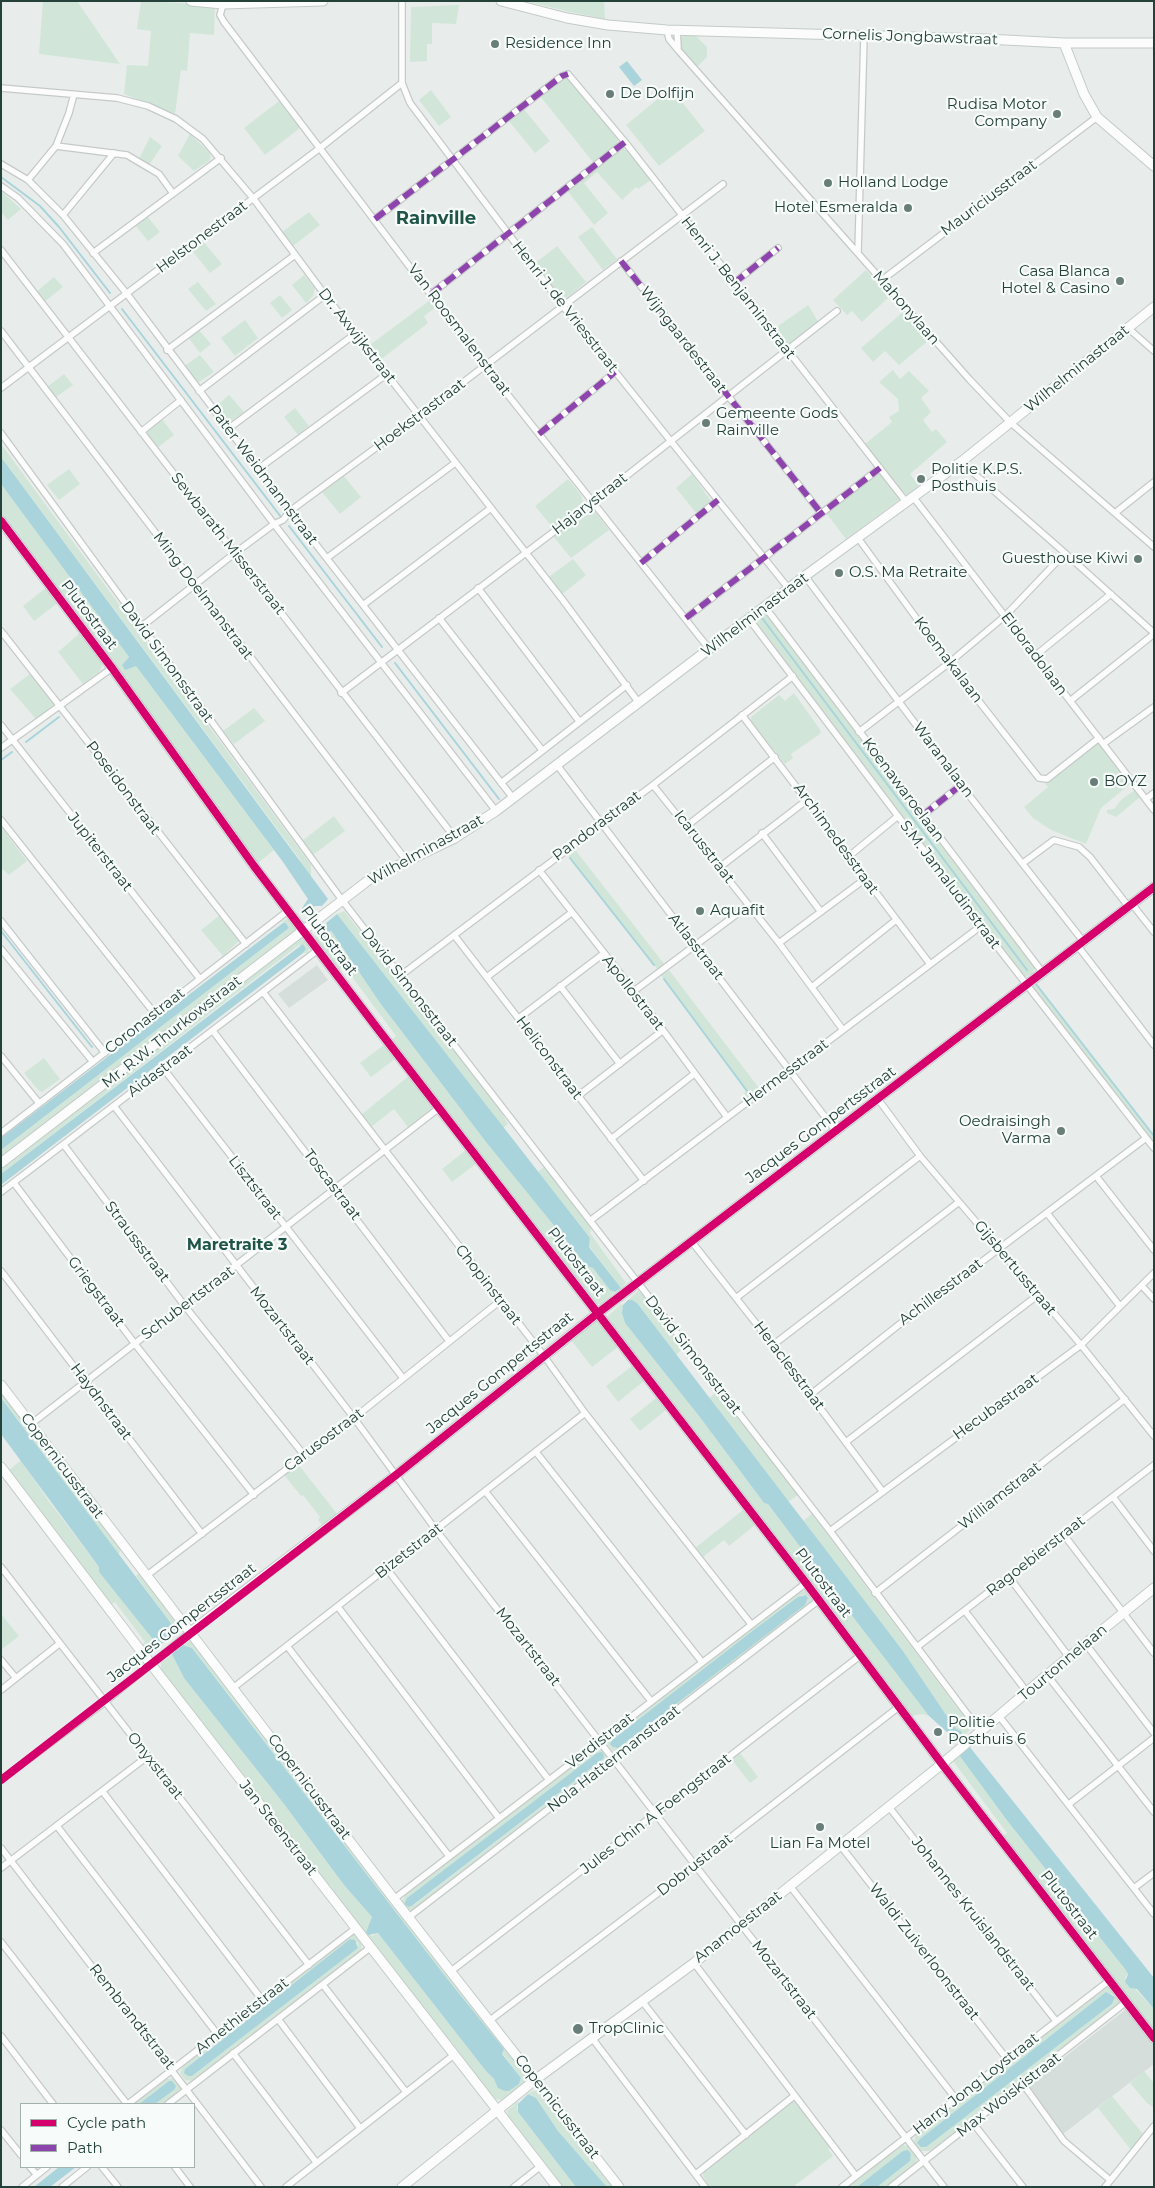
<!DOCTYPE html>
<html>
<head>
<meta charset="utf-8">
<style>
  body { margin:0 }
  #map { position:relative; width:1155px; height:2188px; overflow:hidden; background:#e8edeb; font-family:Montserrat,sans-serif }
  canvas { display:block }
  .frame { position:absolute; inset:0; border:2px solid #24423a; pointer-events:none }
  .legend { position:absolute; left:20px; top:2103px; width:175px; height:65px; box-sizing:border-box; background:#f7fbf9; border:1px solid #a3b1ad; margin:0; padding:6px 9px; list-style:none; font-size:15px; color:#24423a }
  .legend li { display:flex; align-items:center; gap:10px; height:25px }
  .legend b { width:25px; border:1px solid #a3b1ad }
</style>
</head>
<body>
<div id="map">
<canvas width="1155" height="2188"></canvas>
<div class="frame"></div>
<ul class="legend">
<li><b style="height:6px;background:#d6006c"></b>Cycle path</li>
<li><b style="height:6px;background:#8e44ad"></b>Path</li>
</ul>
</div>
<script>
const g = document.querySelector('canvas').getContext('2d');
g.lineJoin = 'round';
function fillPath(path, color) {
  g.fillStyle = color;
  g.fill(path, 'evenodd');
}
function shape(rows) {
  const path = new Path2D();
  for (const r of rows) {
    path.moveTo(r[0], r[1]);
    for (let i = 2; i < r.length; i += 2) path.lineTo(r[i], r[i + 1]);
  }
  return path;
}
function stroke(path, color, width, dash) {
  g.strokeStyle = color;
  g.lineWidth = width;
  g.lineCap = dash ? 'butt' : 'round';
  g.setLineDash(dash || []);
  g.stroke(path);
}
function drawText(font, color, halo, rows, align = 'center') {
  g.font = font + ' Montserrat,sans-serif';
  g.lineWidth = 4.5;
  g.setLineDash([]);
  g.textBaseline = 'middle';
  g.strokeStyle = halo;
  g.fillStyle = color;
  for (const [text, x, y, turn = 0] of rows) {
    g.save();
    g.translate(x, y);
    g.rotate((+turn || 0) * Math.PI / 180);
    g.textAlign = isNaN(turn) ? turn : align;
    if (halo) g.strokeText(text, 0, 0);
    g.fillText(text, 0, 0);
    g.restore();
  }
}
fillPath(shape([
  [317,965,328,980,289,1008,278,994],
  [1125,2010,1129,2012,1154,2045,1154,2064,1063,2134,1030,2088,1030,2084]
]), '#d6dedb');
fillPath(shape([
  [43,1,77,1,120,64,39,54],
  [141,1,215,5,214,35,190,33,187,71,181,70,175,114,124,94,127,65,148,66,151,31,137,29],
  [526,1,604,1,605,19,566,11],
  [459,5,456,24,432,23,432,44,427,44,427,61,410,62,411,7],
  [687,34,695,35,707,47,707,57,697,67,683,53,679,44,678,39],
  [568,77,618,140,617,144,593,162,540,96,564,78],
  [671,88,705,131,659,166,626,125],
  [431,90,451,117,439,126,419,100],
  [279,101,300,128,265,155,244,128],
  [523,108,550,141,535,153,508,120],
  [190,134,209,152,211,157,209,161,194,171,178,156],
  [150,137,162,146,149,165,139,159],
  [621,148,628,151,651,180,638,189,636,187,622,200,597,172,584,183,608,213,594,225,566,189],
  [1,191,21,209,8,220,1,212],
  [309,212,320,225,293,246,282,232],
  [147,216,160,232,148,241,135,225],
  [592,227,617,259,603,270,578,237],
  [201,239,222,264,210,273,190,248],
  [557,246,586,282,567,298,561,297,534,264],
  [866,270,889,297,862,322,852,311,847,315,833,300],
  [304,275,315,288,313,296,306,303,292,285],
  [54,277,63,287,44,302,36,292],
  [198,282,216,304,206,311,188,289],
  [280,295,292,310,282,318,270,303],
  [429,301,435,308,424,316,428,323,379,361,367,347],
  [808,305,819,323,788,345,774,329],
  [903,312,928,341,899,365,885,351,873,362,861,348],
  [245,320,258,338,235,356,221,338],
  [198,329,211,344,200,353,188,337],
  [200,355,214,372,199,382,195,380,183,367],
  [893,370,900,379,909,371,929,391,921,398,931,412,923,420,932,432,936,429,947,442,910,474,919,486,907,495,901,490,865,444,892,422,889,417,899,411,898,399,879,382],
  [64,374,73,385,55,398,47,387],
  [229,395,244,412,230,422,224,419,215,407],
  [295,408,309,426,298,435,284,417],
  [162,419,174,435,157,448,146,432],
  [1,444,311,865,311,879,298,857,1,457],
  [69,469,80,484,59,500,47,485],
  [880,473,900,499,846,539,826,513],
  [692,474,711,501,697,514,676,488],
  [343,475,361,497,340,514,322,492],
  [568,479,581,495,583,502,553,528,535,506],
  [1,484,129,657,122,665,125,669,136,666,274,850,258,863,1,516],
  [588,509,595,512,609,530,571,558,552,535],
  [573,559,586,575,560,596,546,579],
  [47,587,59,602,34,621,23,606],
  [763,613,766,613,773,621,1033,965,1035,969,1032,974,1024,977,1021,975,758,626,758,618],
  [80,633,103,663,100,671,83,684,58,652],
  [30,674,55,705,36,719,10,689],
  [794,693,821,731,820,734,791,754,793,758,785,764,751,722,751,717,779,695,785,701],
  [254,708,265,721,234,744,223,731],
  [1098,743,1130,784,1101,808,1086,844,1051,830,1033,818,1024,807,1048,787,1045,783],
  [1135,790,1140,797,1116,817,1107,813,1107,810,1114,809,1122,799],
  [334,816,345,831,313,855,302,841],
  [1,827,27,861,9,875,1,868],
  [573,847,665,965,658,970,566,853],
  [344,911,497,1105,508,1124,503,1128,337,914],
  [220,915,238,937,239,941,223,956,201,930],
  [287,919,294,924,295,931,1,1158,1,1150,289,928,286,923,281,922],
  [326,923,380,1003,486,1142,587,1265,593,1268,610,1289,615,1292,601,1304,595,1304,392,1040,396,1036,344,966,339,970,317,941,315,936],
  [301,938,310,947,307,953,303,953,306,949,299,945,1,1174,1,1167],
  [669,970,759,1088,747,1098,744,1093,746,1091,661,975],
  [1036,984,1154,1136,1154,1143,1032,990],
  [384,1045,395,1059,371,1077,360,1063],
  [44,1058,60,1079,42,1092,38,1090,24,1073],
  [410,1075,432,1108,408,1127,394,1109,371,1127,361,1115],
  [466,1150,477,1163,452,1182,442,1169],
  [544,1167,592,1227,590,1233,626,1283,621,1288,589,1246,590,1238,538,1172],
  [638,1291,648,1300,683,1348,676,1355,637,1303,628,1300],
  [621,1304,623,1305,622,1313,625,1323,699,1416,764,1503,768,1504,822,1576,822,1587,830,1587,929,1716,923,1714,911,1716,608,1321,608,1316],
  [597,1320,619,1346,592,1367,571,1340],
  [632,1366,644,1381,618,1402,606,1386],
  [1,1391,121,1550,118,1555,1,1398],
  [718,1391,798,1495,788,1502,709,1398],
  [656,1398,666,1410,640,1431,630,1419],
  [21,1460,48,1500,99,1567,99,1572,157,1642,163,1643,153,1653,150,1654,145,1651,141,1646,145,1642,115,1602,110,1605,8,1471],
  [298,1464,338,1515,323,1526,318,1520,320,1517,303,1495,301,1496,284,1475],
  [743,1510,755,1525,729,1546,724,1540,703,1557,695,1548],
  [812,1514,970,1725,969,1731,963,1737,961,1731,955,1728,903,1651,803,1521],
  [139,1573,176,1623,179,1632,176,1634,176,1630,136,1576],
  [800,1591,807,1591,812,1602,620,1751,613,1751,611,1749,607,1743,608,1738],
  [802,1595,806,1595,808,1598,805,1605,615,1748,611,1742,612,1740],
  [1,1614,19,1636,1,1650],
  [190,1641,231,1691,527,2075,525,2082,503,2100,494,2099,161,1671,161,1662,172,1654,184,1678,284,1804,344,1885,372,1917,366,1932,372,1936,378,1933,486,2071,505,2091,519,2084,521,2078,502,2053,504,2049,449,1981,192,1648,183,1645],
  [595,1748,601,1748,609,1755,608,1761,414,1910,408,1910,401,1903,407,1892],
  [597,1753,604,1756,603,1759,414,1905,406,1906,404,1904,407,1898],
  [740,1753,758,1777,750,1783,732,1760],
  [959,1755,1009,1823,1125,1969,1128,1973,1125,1978,1154,2009,1154,2034,1002,1837,1007,1833,953,1761],
  [353,1933,356,1934,362,1942,361,1951,193,2081,185,2080,180,2073,183,2066],
  [350,1939,358,1943,358,1948,192,2076,188,2076,185,2073,185,2069],
  [1108,1987,1121,2001,1120,2004,930,2151,920,2151,914,2142,916,2133],
  [1113,1994,1115,1997,1112,2004,924,2148,920,2139,1100,1997],
  [1144,2071,1154,2083,1154,2108,1147,2103,1130,2083],
  [175,2078,181,2089,163,2104,155,2104,174,2090,169,2081,139,2104,133,2104,167,2079],
  [532,2091,539,2091,615,2187,607,2187,580,2156,558,2131,536,2098,528,2094],
  [1112,2096,1143,2134,1131,2150,1098,2108],
  [791,2101,796,2102,831,2147,828,2149,833,2156,793,2187,710,2187,703,2176,705,2170],
  [517,2102,519,2102,517,2107,518,2112,576,2187,562,2187,514,2125,508,2116,507,2111],
  [903,2145,909,2146,917,2156,916,2164,887,2187,877,2187,910,2161,906,2150,857,2187,847,2187]
]), '#d1e6d8');
fillPath(shape([
  [627,61,642,80,634,86,619,67],
  [1,457,328,899,322,906,315,906,307,913,302,908,308,899,283,862,136,666,125,670,122,665,129,657,1,484],
  [337,914,590,1238,589,1247,621,1288,615,1292,610,1290,593,1268,587,1266,486,1142,380,1003,326,923],
  [283,923,286,923,289,928,1,1150,1,1138],
  [303,944,306,949,303,953,1,1185,1,1174],
  [628,1300,632,1300,637,1303,903,1651,955,1728,961,1731,963,1737,957,1741,929,1716,830,1587,822,1587,822,1576,768,1504,764,1503,699,1416,625,1323,622,1313,623,1305],
  [1,1398,176,1630,163,1643,157,1642,152,1638,99,1572,99,1567,1,1434],
  [806,1595,808,1598,805,1605,663,1714,618,1748,613,1747,610,1744,612,1740,755,1629,798,1597],
  [183,1645,192,1648,449,1981,504,2049,502,2054,521,2078,519,2084,509,2091,505,2091,498,2088,494,2079,486,2071,378,1933,368,1935,366,1932,372,1917,344,1885,284,1804,184,1678,172,1654],
  [969,1746,1154,1978,1154,2009,1137,1989,1130,1988,1125,1982,1128,1974,1125,1969,1009,1823,959,1755],
  [602,1752,604,1756,603,1759,413,1905,409,1907,404,1904,407,1898,597,1753],
  [350,1939,355,1940,358,1948,192,2076,188,2076,184,2073,185,2069],
  [1106,1992,1115,1997,1112,2004,926,2147,921,2147,917,2143,920,2139],
  [169,2081,172,2081,176,2086,174,2090,155,2104,139,2104],
  [528,2094,536,2098,558,2131,607,2187,576,2187,518,2112,518,2104],
  [908,2150,911,2154,910,2161,877,2187,857,2187,903,2151],
  [59,2167,76,2167,50,2187,34,2187]
]), '#a9d4db');
stroke(shape([
  [1,177,40,206,59,227,110,293],
  [122,309,281,517],
  [289,526,382,647],
  [762,618,1027,970],
  [395,663,499,799],
  [26,742,59,717],
  [1,760,12,752],
  [570,858,654,965],
  [1,931,92,1047],
  [664,979,747,1091],
  [1036,984,1154,1136]
]), '#a9d4db', 2);
stroke(shape([
  [321,934,335,923]
]), '#a9d4db', 7);
const street = shape([
  [402,1,402,83,410,103,562,305,789,589],
  [223,4,220,15,224,22,485,366,710,650],
  [677,29,678,48],
  [667,30,669,39,678,50,970,380,1011,423,1154,547],
  [1,88,117,98,148,106,176,119,203,139,253,198,325,295,562,599,639,703],
  [56,146,127,155,159,174,172,192],
  [1,164,28,180,63,215,127,294,290,511,513,798],
  [28,180,56,146,69,113,74,94],
  [1,186,18,198,63,244,274,524,496,811],
  [63,215,114,153],
  [375,219,562,76,568,74,625,142,907,503],
  [1,250,455,838],
  [858,252,864,36],
  [93,253,221,158],
  [621,261,821,513],
  [882,280,1097,117],
  [734,283,778,248],
  [431,294,625,142],
  [1128,328,1154,351],
  [1,331,406,860],
  [167,350,295,255],
  [1,388,320,148,402,83],
  [199,391,325,295],
  [228,429,355,334],
  [141,432,181,400],
  [1,433,342,900,830,1531,980,1731],
  [539,434,615,372],
  [961,462,1065,553,1154,633],
  [258,469,387,374],
  [914,498,1154,810],
  [1115,513,1154,482],
  [858,538,949,663,1039,778,1047,779,1099,738],
  [327,558,455,463],
  [641,563,718,500],
  [805,576,961,785,1083,941],
  [478,588,579,721],
  [363,605,491,508],
  [765,607,1043,973],
  [439,618,542,750],
  [686,618,880,468],
  [749,619,981,926,1154,1148],
  [141,627,235,553,274,524,283,520,290,511,419,416,723,184],
  [1,631,246,944],
  [1036,655,1111,594],
  [341,693,593,502,837,311],
  [1070,701,1154,634],
  [742,715,930,964],
  [1,725,200,979],
  [859,732,949,663,1005,616,1065,553],
  [1103,744,1154,707],
  [1,748,112,668],
  [557,765,835,1130],
  [501,783,627,685],
  [653,785,779,943,843,1030],
  [1146,799,1154,793],
  [923,815,961,785],
  [1,820,155,1014],
  [688,825,775,757],
  [762,833,821,912],
  [848,857,898,816],
  [1023,863,1054,840,1079,847,1090,857,1128,906],
  [720,867,807,800],
  [539,870,634,991,727,1117],
  [1132,904,1154,932],
  [1,921,105,1053],
  [454,935,644,1181],
  [779,943,865,879],
  [1077,945,1154,1045],
  [1,949,93,1062],
  [400,976,653,785,793,676],
  [487,977,571,913],
  [560,986,620,1064],
  [812,987,896,920],
  [634,991,749,905],
  [263,992,544,1356,585,1413,751,1624],
  [519,1018,603,954],
  [213,1031,449,1341],
  [1,1056,39,1103],
  [163,1068,403,1378],
  [578,1096,662,1031],
  [878,1099,920,1156,1081,1345,1154,1436],
  [114,1106,354,1418,436,1530,944,2187],
  [1,1133,289,910],
  [611,1139,694,1074],
  [64,1145,184,1305,304,1455],
  [1096,1176,1154,1250],
  [14,1183,135,1344,254,1495],
  [1,1192,319,949],
  [1047,1213,1119,1305],
  [591,1220,981,926],
  [692,1242,773,1345,883,1492],
  [1,1271,202,1534],
  [1142,1286,1154,1299],
  [736,1298,920,1156],
  [773,1345,959,1202],
  [810,1395,915,1312,1146,1138],
  [31,1424,439,1108],
  [846,1442,1038,1295],
  [536,1452,702,1662],
  [485,1491,651,1701],
  [1113,1497,1154,1551],
  [830,1531,1081,1345,1154,1273],
  [1064,1535,1154,1653],
  [1,1567,309,1965],
  [387,1569,549,1780],
  [146,1576,354,1418,500,1301],
  [1009,1577,1069,1657],
  [875,1593,1125,1399],
  [338,1607,499,1818],
  [965,1611,1027,1692],
  [1085,1643,1154,1733],
  [287,1646,449,1856],
  [917,1647,1154,1465],
  [1,1660,16,1678],
  [1047,1675,1154,1812],
  [233,1688,585,1413],
  [1,1690,59,1644],
  [999,1716,1154,1914],
  [1,1780,105,1702,189,1633],
  [103,1792,263,2001],
  [1069,1804,1154,1738],
  [889,1807,1056,2021],
  [57,1826,218,2035],
  [840,1845,1007,2059],
  [1,1848,261,2187],
  [1,1868,148,1756],
  [790,1886,956,2099],
  [1134,1888,1154,1873],
  [394,1899,806,1583],
  [409,1917,819,1600],
  [1,1942,127,2104],
  [694,1963,856,2176],
  [450,1972,861,1655],
  [323,1985,406,2092],
  [642,2001,746,2135],
  [278,2019,360,2128],
  [489,2021,695,1865,900,1706],
  [1,2036,53,2104],
  [592,2038,705,2187],
  [233,2053,316,2162],
  [1023,2084,1064,2141,1110,2180],
  [128,2104,356,1928],
  [168,2104,371,1947],
  [973,2123,1023,2187],
  [1,2130,21,2155],
  [30,2167,37,2175],
  [102,2167,118,2187],
  [175,2167,190,2187],
  [696,2174,794,2096],
  [22,2187,47,2167],
  [62,2187,87,2167],
  [286,2187,455,2054],
  [514,2187,541,2166],
  [842,2187,1110,1980],
  [891,2187,1126,2002],
  [1105,2187,1154,2126]
]);
const secondary = shape([
  [191,1,223,4,323,1],
  [501,1,567,18,608,25,667,30,986,39,1064,43,1154,43],
  [1064,43,1084,94,1097,117,1154,166],
  [1,521,112,668,254,866,374,1024,806,1583,942,1764,1154,2038],
  [1,1163,370,879,455,838,496,811,805,576,961,462,1154,307],
  [1,1385,394,1899,619,2187],
  [1,1467,150,1663,557,2187],
  [189,1633,396,1475,598,1313,1154,887],
  [402,2187,535,2080,694,1963,942,1764,1047,1675,1154,1588]
]);
stroke(street, '#c5cac8', 8);
stroke(secondary, '#c3cbc8', 11);
stroke(street, '#fcfcfc', 5.5);
stroke(secondary, '#fcfcfc', 9);
stroke(shape([
  [375,219,562,76,568,74],
  [621,261,821,513],
  [734,283,778,248],
  [431,294,625,142],
  [539,434,615,372],
  [641,563,718,500],
  [686,618,880,468],
  [923,815,961,785]
]), '#8e44ad', 6, [12, 6]);
stroke(shape([
  [1,521,112,668,254,866,374,1024,806,1583,942,1764,1154,2038],
  [1,1780,396,1475,598,1313,1154,887]
]), '#d6006c', 8);
for (const [x, y, r, color] of [
  [495,44,5,"#697e78"],
  [610,94,5,"#697e78"],
  [1057,114,5,"#697e78"],
  [828,183,5,"#697e78"],
  [908,208,5,"#697e78"],
  [1120,281,5,"#697e78"],
  [706,423,5,"#697e78"],
  [921,479,5,"#697e78"],
  [1138,559,5,"#697e78"],
  [839,573,5,"#697e78"],
  [1094,782,5,"#697e78"],
  [700,911,5,"#697e78"],
  [1061,1131,5,"#697e78"],
  [938,1732,5,"#697e78"],
  [820,1827,5,"#697e78"],
  [578,2029,6,"#697e78"]
]) {
  const dot = new Path2D();
  dot.arc(x, y, r, 0, 2 * Math.PI);
  g.fillStyle = color;
  g.fill(dot);
  stroke(dot, '#f7fbf9', 2);
}
drawText('15px', '#24423a', '#f7fbf9', [
  ["Cornelis Jongbawstraat",910,37,2],
  ["Mauriciusstraat",989,198,-37],
  ["Helstonestraat",202,237,-37],
  ["Henri J. Benjaminstraat",738,288,52],
  ["Henri J. de Vriesstraat",565,307,52],
  ["Mahonylaan",906,308,49],
  ["Van Roosmalenstraat",459,330,53],
  ["Dr. Axwijkstraat",357,336,52],
  ["Wijngaardestraat",683,340,52],
  ["Wilhelminastraat",1077,369,-39],
  ["Hoekstrastraat",420,415,-37],
  ["Pater Weidmannstraat",263,475,53],
  ["Hajarystraat",590,504,-38],
  ["Sewbarath Misserstraat",228,544,52],
  ["Ming Doelmanstraat",203,596,53],
  ["Plutostraat",89,615,53],
  ["Wilhelminastraat",755,615,-37],
  ["Eldoradolaan",1034,654,53],
  ["Koemakalaan",948,660,53],
  ["David Simonsstraat",167,662,54],
  ["Waranalaan",943,760,53],
  ["Poseidonstraat",123,788,53],
  ["Koenawaroelaan",903,790,53],
  ["Pandorastraat",597,826,-37],
  ["Archimedesstraat",836,839,54],
  ["Icarusstraat",704,847,52],
  ["Wilhelminastraat",426,850,-29],
  ["Jupiterstraat",100,852,52],
  ["S.M. Jamaludinstraat",950,885,53],
  ["Plutostraat",329,941,53],
  ["Atlasstraat",696,947,52],
  ["David Simonsstraat",409,987,52],
  ["Apollostraat",633,993,52],
  ["Coronastraat",145,1021,-38],
  ["Mr. R.W. Thurkowstraat",172,1032,-38],
  ["Heliconstraat",549,1058,53],
  ["Aidastraat",160,1071,-37],
  ["Hermesstraat",786,1073,-37],
  ["Jacques Gompertsstraat",821,1125,-37],
  ["Toscastraat",332,1185,53],
  ["Lisztstraat",255,1188,52],
  ["Straussstraat",137,1242,53],
  ["Plutostraat",576,1262,52],
  ["Gijsbertusstraat",1015,1268,50],
  ["Chopinstraat",488,1285,52],
  ["Griegstraat",96,1292,53],
  ["Achillesstraat",941,1292,-37],
  ["Schubertstraat",188,1303,-37],
  ["Mozartstraat",282,1326,52],
  ["David Simonsstraat",693,1355,52],
  ["Heraclesstraat",789,1366,53],
  ["Jacques Gompertsstraat",500,1373,-39],
  ["Haydnstraat",101,1402,53],
  ["Hecubastraat",996,1407,-36],
  ["Carusostraat",324,1440,-37],
  ["Copernicusstraat",62,1466,53],
  ["Williamstraat",1000,1496,-38],
  ["Bizetstraat",409,1551,-38],
  ["Ragoebierstraat",1036,1556,-38],
  ["Plutostraat",823,1583,53],
  ["Jacques Gompertsstraat",182,1623,-38],
  ["Mozartstraat",528,1647,52],
  ["Tourtonnelaan",1063,1663,-40],
  ["Verdistraat",600,1741,-38],
  ["Nola Hattermanstraat",614,1759,-38],
  ["Onyxstraat",155,1766,52],
  ["Copernicusstraat",309,1787,53],
  ["Jules Chin A Foengstraat",656,1814,-38],
  ["Jan Steenstraat",278,1828,52],
  ["Dobrustraat",695,1865,-38],
  ["Plutostraat",1069,1905,52],
  ["Johannes Kruislandstraat",973,1914,52],
  ["Anamoestraat",738,1927,-38],
  ["Waldi Zuiverloonstraat",924,1952,52],
  ["Mozartstraat",784,1980,52],
  ["Amethietstraat",242,2016,-38],
  ["Rembrandtstraat",132,2017,52],
  ["Harry Jong Loystraat",976,2084,-38],
  ["Max Woiskistraat",1009,2095,-38],
  ["Copernicusstraat",557,2107,52]
]);
drawText('15px', '#24423a', '#f7fbf9', [
  ["Residence Inn",505,44],
  ["De Dolfijn",620,94],
  ["Rudisa Motor",1047,105,"right"],
  ["Company",1047,122,"right"],
  ["Holland Lodge",838,183],
  ["Hotel Esmeralda",898,208,"right"],
  ["Casa Blanca",1110,272,"right"],
  ["Hotel & Casino",1110,289,"right"],
  ["Gemeente Gods",716,414],
  ["Rainville",716,431],
  ["Politie K.P.S.",931,470],
  ["Posthuis",931,487],
  ["Guesthouse Kiwi",1128,559,"right"],
  ["O.S. Ma Retraite",849,573],
  ["BOYZ",1104,782],
  ["Aquafit",710,911],
  ["Oedraisingh",1051,1122,"right"],
  ["Varma",1051,1139,"right"],
  ["Politie",948,1723],
  ["Posthuis 6",948,1740],
  ["Lian Fa Motel",820,1844,"center"],
  ["TropClinic",589,2029]
], 'left');
drawText('bold 16px', '#1f5548', '#f7fbf9', [
  ["Maretraite 3",237,1245]
]);
drawText('bold 18px', '#1f5548', '#f7fbf9', [
  ["Rainville",436,219]
]);
</script>
</body>
</html>
